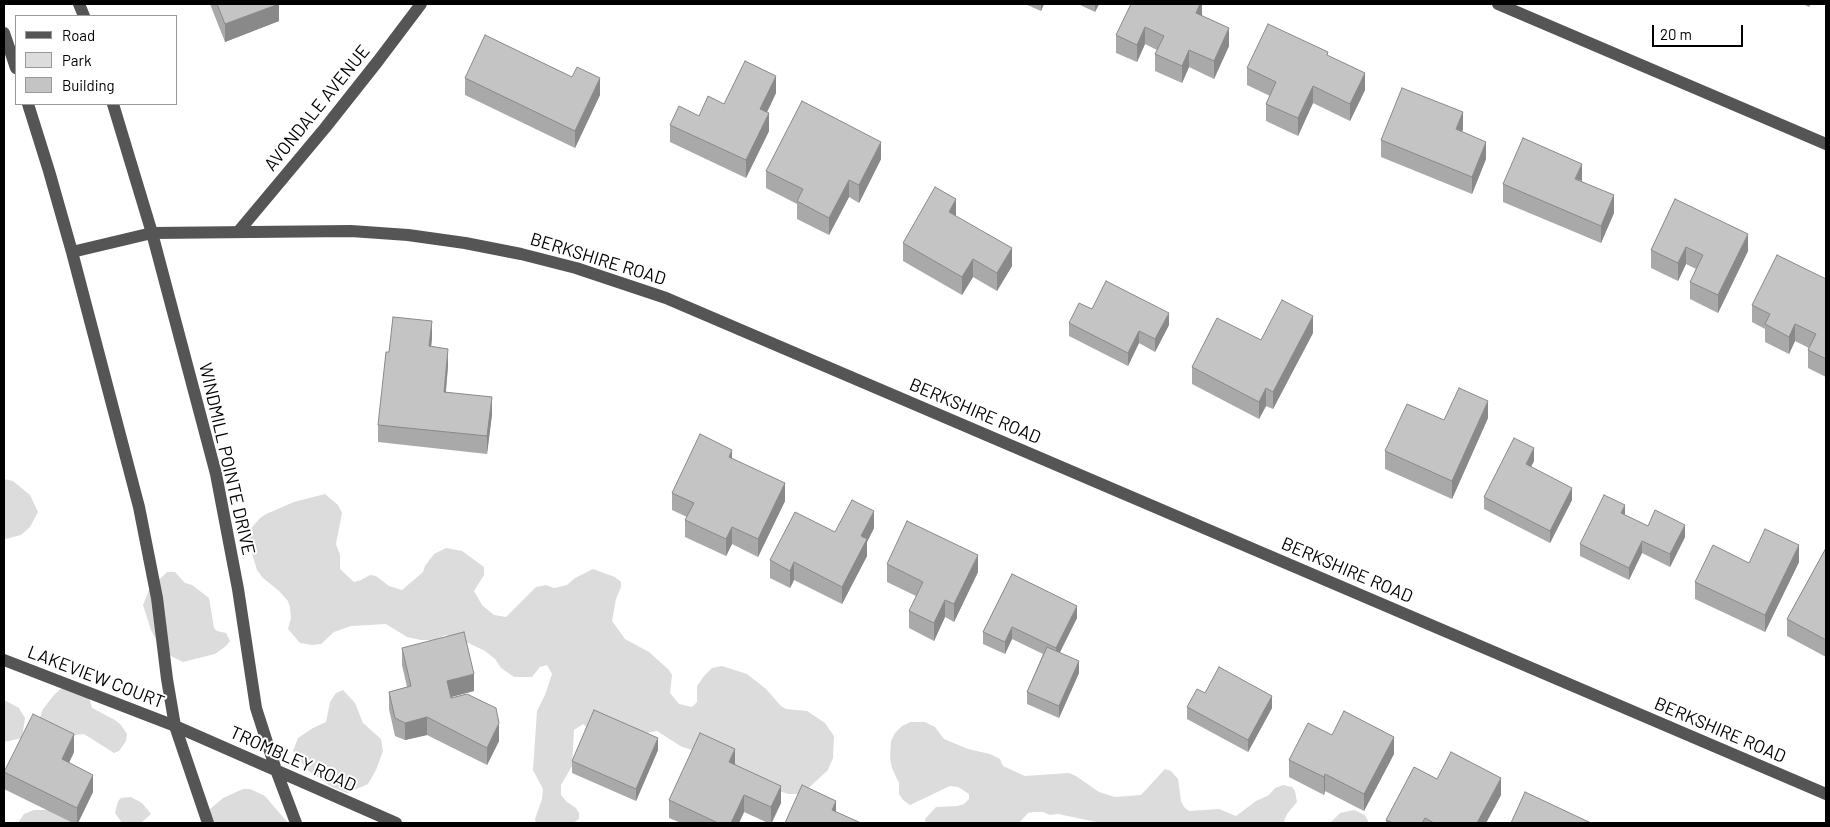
<!DOCTYPE html>
<html>
<head>
<meta charset="utf-8">
<style>
  body { margin:0 }
  #map { position:relative; width:1830px; height:827px; overflow:hidden; background:#fff; font-family:Barlow,sans-serif }
  canvas { display:block }
  .frame { position:absolute; inset:0; border:5px solid #000; pointer-events:none }
  .legend { position:absolute; left:15px; top:15px; width:162px; height:90px; box-sizing:border-box; background:#fff; border:1px solid #999; margin:0; padding:6px 9px; list-style:none; font-size:15px; color:#000 }
  .legend li { display:flex; align-items:center; gap:10px; height:25px }
  .legend b { width:25px; border:1px solid #999 }
  .scale { position:absolute; left:1652px; top:25px; width:91px; height:22px; box-sizing:border-box; border:2px solid #000; border-top:0; padding-left:6px; font-size:15px; line-height:18px; white-space:nowrap; color:#000; -webkit-text-stroke:4px #fff; paint-order:stroke }
</style>
</head>
<body>
<div id="map">
<canvas width="1830" height="827"></canvas>
<div class="frame"></div>
<ul class="legend">
<li><b style="height:6px;background:#555"></b>Road</li>
<li><b style="height:14px;background:#dcdcdc"></b>Park</li>
<li><b style="height:14px;background:#c4c4c4"></b>Building</li>
</ul>
<div class="scale">20 m</div>
</div>
<script>
const g = document.querySelector('canvas').getContext('2d');
g.lineJoin = 'round';
function fillPath(path, color) {
  g.fillStyle = color;
  g.fill(path, 'evenodd');
}
function shape(rows) {
  const path = new Path2D();
  for (const r of rows) {
    path.moveTo(r[0], r[1]);
    for (let i = 2; i < r.length; i += 2) path.lineTo(r[i], r[i + 1]);
  }
  return path;
}
function stroke(path, color, width, dash) {
  g.strokeStyle = color;
  g.lineWidth = width;
  g.lineCap = dash ? 'butt' : 'round';
  g.setLineDash(dash || []);
  g.stroke(path);
}
function drawText(font, color, halo, rows, align = 'center') {
  g.font = font + ' Barlow,sans-serif';
  g.lineWidth = 4;
  g.setLineDash([]);
  g.textBaseline = 'middle';
  g.strokeStyle = halo;
  g.fillStyle = color;
  for (const [text, x, y, turn = 0] of rows) {
    g.save();
    g.translate(x, y);
    g.rotate((+turn || 0) * Math.PI / 180);
    g.textAlign = isNaN(turn) ? turn : align;
    if (halo) g.strokeText(text, 0, 0);
    g.fillText(text, 0, 0);
    g.restore();
  }
}
fillPath(shape([
  [4,479,13,481,30,495,38,512,30,527,21,535,5,539],
  [325,494,338,505,342,513,336,544,340,555,340,569,354,582,361,580,370,575,376,576,389,586,402,590,423,572,425,566,434,554,446,548,462,551,484,567,484,575,474,591,482,605,494,615,506,617,536,587,546,585,554,588,567,585,575,578,593,569,615,577,621,582,621,587,616,599,612,621,625,639,649,652,669,670,672,675,670,693,679,704,692,707,697,702,697,686,704,676,712,668,722,666,747,674,766,689,781,706,786,709,807,711,825,723,834,736,833,758,828,770,802,794,788,794,773,789,702,753,682,747,657,731,641,734,597,736,583,724,574,730,572,766,561,785,561,795,567,802,576,808,579,813,579,819,573,823,536,823,535,819,542,799,543,789,533,770,537,711,545,695,552,674,547,665,540,667,532,677,514,677,501,668,495,659,485,651,456,637,445,635,435,640,421,640,407,637,386,624,351,626,334,632,321,644,312,645,300,643,288,629,291,618,290,608,288,601,279,591,263,578,257,570,249,543,249,531,260,518,266,514,294,502],
  [167,572,175,572,185,583,192,585,209,598,214,628,217,631,226,633,230,641,226,646,215,654,183,662,169,655,158,643,151,630,143,605,149,590],
  [63,687,89,697,92,708,115,720,121,725,127,734,126,741,119,751,114,753,84,734,76,735,70,739,39,720,43,709,54,695],
  [343,690,355,703,363,723,381,739,383,751,376,770,368,784,347,793,332,787,306,769,293,751,298,738,313,728,326,722,330,702,336,693],
  [4,700,19,708,25,718,22,738,4,742],
  [910,722,925,722,935,727,944,739,968,749,990,754,1000,759,1003,766,1025,776,1069,773,1076,776,1099,792,1115,797,1141,795,1165,769,1171,771,1178,779,1181,801,1184,807,1189,811,1219,809,1236,816,1256,801,1269,795,1275,788,1283,785,1292,787,1295,791,1297,802,1287,814,1284,821,1285,823,1101,823,1058,814,1050,815,1043,812,1034,812,1028,813,1019,823,926,823,925,819,936,807,957,806,964,804,969,799,969,794,958,787,950,786,910,805,903,800,899,794,899,783,892,768,890,758,891,741,895,733,902,726],
  [243,789,250,789,265,796,288,823,205,823,210,809,223,798],
  [131,797,142,803,151,814,141,823,122,823,115,813,118,801,121,798],
  [34,810,46,810,66,814,79,823,18,823,24,814],
  [1354,810,1365,815,1369,823,1330,823,1340,813]
]), '#dcdcdc');
stroke(shape([
  [79,4,84,16],
  [1498,4,1826,144],
  [4,33,16,68],
  [28,104,49,171,72,252,139,507,157,598,167,679,175,726,208,823],
  [113,104,152,233,216,474,238,589,256,708,276,770,296,823],
  [238,232,325,128,378,61,421,4],
  [72,252,152,233,351,231,408,235,465,243,521,254,576,268,666,298,1826,794],
  [4,660,175,726,396,823]
]), '#555', 12);
fillPath(shape([
  [210,4,279,4,279,21,225,42],
  [1025,4,1044,4,1041,11],
  [1078,4,1099,4,1095,12],
  [1202,4,1202,16,1229,46,1214,79,1189,67,1182,83,1155,71,1155,54,1157,50,1145,44,1137,62,1116,53,1116,35],
  [1803,4,1811,4,1809,7],
  [1328,56,1365,90,1350,121,1313,103,1298,136,1266,121,1266,104,1270,96,1247,85,1247,68],
  [465,78,600,95,575,148,465,95],
  [776,93,767,112,769,131,746,178,670,142,670,125,699,116,724,104],
  [1463,129,1462,132,1486,159,1472,194,1381,157,1381,140],
  [881,159,859,203,849,197,829,235,797,219,797,204,766,188,766,171],
  [1582,181,1614,213,1601,243,1503,202,1503,184],
  [1675,199,1748,251,1718,313,1690,299,1690,282,1696,269,1686,264,1678,281,1651,268,1651,250],
  [956,216,1012,266,997,291,973,277,962,295,903,261,903,243],
  [1826,279,1826,377,1808,368,1808,350,1809,348,1795,341,1789,354,1765,342,1765,329,1752,322,1752,305],
  [1092,309,1169,325,1155,352,1139,343,1128,366,1069,336,1069,323],
  [1313,333,1273,409,1266,406,1259,419,1192,384,1192,367,1261,340],
  [432,338,431,347,448,366,446,392,492,414,487,454,378,442,378,425],
  [1488,418,1452,499,1385,469,1385,451,1444,420],
  [732,459,785,501,758,557,732,544,726,556,685,537,685,520,687,517,672,510,672,493],
  [1534,461,1531,467,1572,500,1550,543,1484,509,1484,497],
  [1625,515,1648,526,1685,537,1670,567,1642,553,1629,580,1580,556,1580,544],
  [874,528,867,542,867,556,842,604,794,580,790,588,770,578,770,560,835,532],
  [1826,548,1826,657,1787,636,1787,619],
  [1799,562,1765,632,1695,599,1695,582,1749,563],
  [887,564,978,572,954,622,945,617,934,641,909,628,909,611,916,596,887,582],
  [1012,574,1077,618,1060,652,1079,673,1059,718,1027,704,1027,692,1043,654,1012,639,1005,654,983,644,983,632],
  [402,648,474,691,451,697,499,741,487,765,427,735,405,740,395,736,389,709,389,692,407,687,402,665],
  [1205,693,1272,708,1248,752,1187,719,1187,707],
  [1332,735,1394,754,1364,811,1325,791,1324,795,1289,777,1289,760],
  [658,750,636,801,572,773,572,761],
  [74,752,69,763,93,792,78,823,73,823,4,789,4,772],
  [735,764,781,803,772,823,768,823,744,812,739,823,681,823,669,818,669,800],
  [1437,779,1501,795,1486,823,1386,823,1386,820]
]), '#a9a9a9');
fillPath(shape([
  [279,4,279,21,225,42,225,24],
  [1041,4,1044,4,1041,11],
  [1095,4,1099,4,1095,12],
  [1200,4,1202,4,1202,17,1196,13],
  [1145,27,1145,44,1137,62,1137,45],
  [1229,28,1229,46,1214,79,1214,61],
  [1189,50,1189,67,1182,83,1182,66],
  [1365,73,1365,90,1350,121,1350,104],
  [776,76,776,93,760,127,760,109],
  [600,78,600,95,575,148,575,131],
  [1313,86,1313,103,1298,136,1298,118],
  [1463,112,1463,129,1456,147,1456,129],
  [769,113,769,131,746,178,746,160],
  [881,142,881,159,859,203,859,185],
  [1486,142,1486,159,1472,194,1472,177],
  [1582,164,1582,181,1575,179],
  [849,180,849,197,829,235,829,218],
  [1614,195,1614,213,1601,243,1601,226],
  [956,199,956,216,949,212],
  [1748,234,1748,251,1718,313,1718,295],
  [1686,247,1686,264,1678,281,1678,263],
  [1012,248,1012,266,997,291,997,273],
  [973,259,973,277,962,295,962,277],
  [1169,313,1169,325,1155,352,1155,339],
  [1313,316,1313,333,1273,409,1273,392],
  [432,321,432,338,429,364,429,346],
  [1795,324,1795,341,1789,354,1789,337],
  [1139,331,1139,343,1128,366,1128,353],
  [448,349,448,366,444,409,444,392],
  [1266,388,1266,406,1259,419,1259,402],
  [492,397,492,414,487,454,487,436],
  [1488,401,1488,418,1452,499,1452,481],
  [1534,448,1534,461,1526,476,1526,464],
  [732,450,732,467,729,457],
  [785,483,785,501,758,557,758,539],
  [1572,488,1572,500,1550,543,1550,531],
  [1625,505,1625,517,1621,513],
  [874,511,874,528,867,542,867,556,842,604,842,587,861,536],
  [1685,525,1685,537,1670,567,1670,554],
  [732,527,732,544,726,556,726,539],
  [1642,541,1642,553,1629,580,1629,568],
  [1799,545,1799,562,1765,632,1765,615],
  [978,555,978,572,954,622,954,604],
  [794,562,794,580,790,588,790,571],
  [945,600,945,617,934,641,934,623],
  [1077,606,1077,618,1056,660,1056,648],
  [1012,627,1012,639,1005,654,1005,642],
  [1079,661,1079,673,1059,718,1059,706],
  [474,674,474,691,447,698,447,681],
  [1272,696,1272,708,1248,752,1248,740],
  [427,717,427,735,405,740,405,723],
  [499,723,499,741,487,765,487,748],
  [74,734,74,752,62,777,62,759],
  [1394,737,1394,754,1364,811,1364,794],
  [658,738,658,750,636,801,636,789],
  [735,749,735,767,729,762],
  [1325,774,1325,791,1324,795,1324,777],
  [93,775,93,792,78,823,77,823,77,808],
  [1501,778,1501,795,1486,823,1477,823],
  [781,786,781,803,771,823,771,807],
  [744,795,744,812,739,823,731,823],
  [836,801,836,818,832,810]
]), '#898989');
const building = shape([
  [217,4,279,4,225,24,217,4],
  [1131,4,1200,4,1196,13,1229,28,1214,61,1189,50,1182,66,1155,54,1164,36,1145,27,1137,45,1116,35,1131,4],
  [1268,24,1328,52,1327,55,1365,73,1350,104,1313,86,1298,118,1266,104,1276,82,1247,68,1268,24],
  [485,35,572,77,577,67,600,78,575,131,465,78,485,35],
  [745,61,776,76,760,109,769,113,746,160,670,125,679,106,699,116,708,96,724,104,745,61],
  [1402,88,1463,112,1456,129,1486,142,1472,177,1381,140,1402,88],
  [802,101,881,142,859,185,849,180,829,218,797,201,803,189,766,171,802,101],
  [1523,138,1582,164,1575,179,1614,195,1601,226,1503,184,1523,138],
  [935,187,956,199,949,212,1012,248,997,273,973,259,962,277,903,243,935,187],
  [1675,199,1748,234,1718,295,1690,282,1703,255,1686,247,1678,263,1651,250,1675,199],
  [1777,255,1826,279,1826,359,1808,350,1816,334,1795,324,1789,337,1765,324,1770,314,1752,305,1777,255],
  [1106,281,1169,313,1155,339,1139,331,1128,353,1069,323,1079,303,1092,309,1106,281],
  [1282,300,1313,316,1273,392,1266,388,1259,402,1192,367,1217,318,1261,340,1282,300],
  [393,317,432,321,429,346,448,349,444,392,492,397,487,436,378,425,386,352,389,352,393,317],
  [1459,388,1488,401,1452,481,1385,451,1407,404,1444,420,1459,388],
  [700,434,732,450,729,457,785,483,758,539,732,527,726,539,685,520,694,503,672,493,700,434],
  [1514,438,1534,448,1526,464,1572,488,1550,531,1484,497,1514,438],
  [1604,495,1625,505,1621,513,1648,526,1655,510,1685,525,1670,554,1642,541,1629,568,1580,544,1604,495],
  [852,500,874,511,861,536,867,539,842,587,794,562,790,571,770,560,795,512,835,532,852,500],
  [907,521,978,555,954,604,945,600,934,623,909,611,923,582,887,564,907,521],
  [1765,529,1799,545,1765,615,1695,582,1713,545,1749,563,1765,529],
  [1826,548,1826,640,1787,619,1826,548],
  [1012,574,1077,606,1056,648,1012,627,1005,642,983,632,1012,574],
  [464,632,474,674,447,681,451,698,467,694,496,708,499,723,487,748,427,717,405,723,395,718,389,692,411,686,402,648,464,632],
  [1047,647,1079,661,1059,706,1027,692,1047,647],
  [1219,667,1272,696,1248,740,1187,707,1197,689,1205,693,1219,667],
  [594,710,658,738,636,789,572,761,594,710],
  [1344,711,1394,737,1364,794,1325,774,1324,777,1289,760,1308,723,1332,735,1344,711],
  [33,714,74,734,62,759,93,775,77,808,4,772,33,714],
  [700,733,735,749,729,762,781,786,771,807,744,795,731,823,718,823,669,800,700,733],
  [1451,752,1501,778,1477,823,1434,823,1425,818,1422,823,1393,823,1386,820,1414,767,1437,779,1451,752],
  [802,785,836,801,832,810,861,823,785,823,802,785],
  [1525,792,1591,823,1511,823,1525,792]
]);
fillPath(building, '#c4c4c4');
stroke(building, '#898989', 1);
drawText('18px', '#000', '#fff', [
  ["AVONDALE AVENUE",317,108,-51],
  ["BERKSHIRE ROAD",598,259,17],
  ["BERKSHIRE ROAD",975,411,23],
  ["WINDMILL POINTE DRIVE",227,459,77],
  ["BERKSHIRE ROAD",1347,570,23],
  ["LAKEVIEW COURT",96,677,21],
  ["BERKSHIRE ROAD",1720,730,23],
  ["TROMBLEY ROAD",293,759,24]
]);
</script>
</body>
</html>
